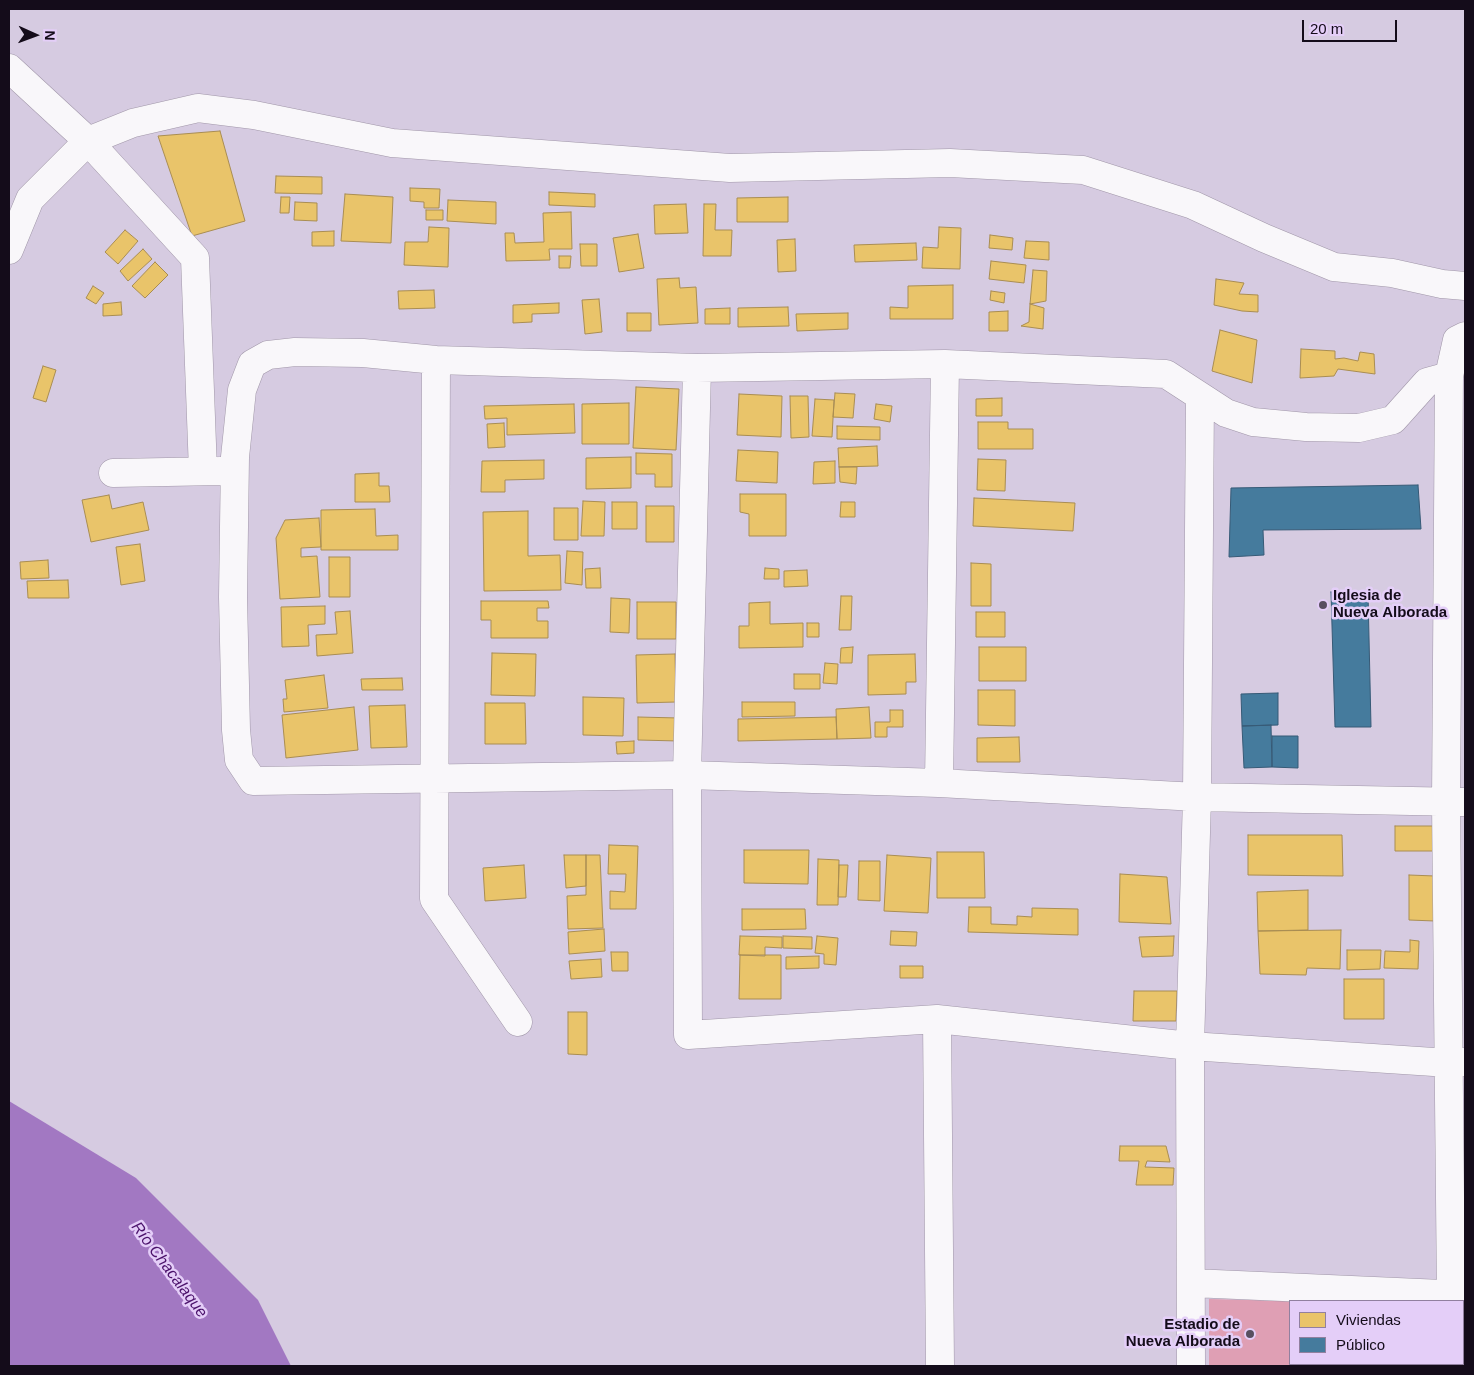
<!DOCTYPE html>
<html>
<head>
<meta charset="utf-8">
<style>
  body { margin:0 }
  #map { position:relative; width:1474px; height:1375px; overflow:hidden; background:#d6cbe1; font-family:Helvetica,sans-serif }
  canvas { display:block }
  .frame { position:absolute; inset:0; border:10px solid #140c1a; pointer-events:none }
  .legend { position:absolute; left:1289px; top:1300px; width:175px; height:65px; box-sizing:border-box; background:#e4cef8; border:1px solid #91809f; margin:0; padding:6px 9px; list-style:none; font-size:15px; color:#140c1a }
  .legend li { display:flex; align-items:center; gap:10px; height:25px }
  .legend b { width:25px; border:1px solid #91809f }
  .north { position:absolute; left:10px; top:10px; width:50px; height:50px; -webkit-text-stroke:4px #e4cef8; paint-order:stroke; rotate:92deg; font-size:14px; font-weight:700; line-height:20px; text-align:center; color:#140c1a }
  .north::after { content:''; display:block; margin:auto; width:18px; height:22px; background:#140c1a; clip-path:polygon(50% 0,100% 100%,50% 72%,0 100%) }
  .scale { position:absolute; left:1302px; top:20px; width:95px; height:22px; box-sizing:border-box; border:2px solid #140c1a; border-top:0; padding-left:6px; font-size:15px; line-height:18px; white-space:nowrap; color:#140c1a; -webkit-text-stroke:4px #e4cef8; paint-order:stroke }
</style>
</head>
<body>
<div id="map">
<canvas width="1474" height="1375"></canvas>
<div class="frame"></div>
<ul class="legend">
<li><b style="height:14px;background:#e9c46a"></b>Viviendas</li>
<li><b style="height:14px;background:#457b9d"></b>Público</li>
</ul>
<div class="north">N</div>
<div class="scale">20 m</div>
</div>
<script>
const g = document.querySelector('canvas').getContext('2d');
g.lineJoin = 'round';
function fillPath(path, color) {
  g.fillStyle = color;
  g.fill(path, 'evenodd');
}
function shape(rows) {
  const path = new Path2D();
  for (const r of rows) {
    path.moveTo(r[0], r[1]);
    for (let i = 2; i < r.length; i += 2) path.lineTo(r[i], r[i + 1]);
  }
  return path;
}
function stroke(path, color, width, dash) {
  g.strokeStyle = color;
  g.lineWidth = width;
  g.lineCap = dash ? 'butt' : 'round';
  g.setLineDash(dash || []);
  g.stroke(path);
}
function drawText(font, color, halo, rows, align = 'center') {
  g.font = font + ' Helvetica,sans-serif';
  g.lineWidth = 5;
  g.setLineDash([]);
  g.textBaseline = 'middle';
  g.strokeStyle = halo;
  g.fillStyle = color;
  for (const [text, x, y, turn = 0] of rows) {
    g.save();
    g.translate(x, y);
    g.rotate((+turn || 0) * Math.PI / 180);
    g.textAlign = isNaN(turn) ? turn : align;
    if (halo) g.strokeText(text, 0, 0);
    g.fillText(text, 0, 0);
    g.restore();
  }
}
fillPath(shape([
  [1209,1299,1290,1301,1290,1364,1463,1364,1463,1305,1465,1305,1465,1366,1209,1366]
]), '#df9fb4');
fillPath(shape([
  [9,1101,136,1178,258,1300,291,1366,9,1366]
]), '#a278c2');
const homes = shape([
  [220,131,245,221,192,236,158,136,220,131],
  [276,176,322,177,322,194,275,193,276,176],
  [410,188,440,189,439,208,424,208,424,202,410,201,410,188],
  [549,192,595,194,595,207,549,205,549,192],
  [345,194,393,197,391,243,341,241,345,194],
  [281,197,290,197,289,213,280,213,281,197],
  [788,197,788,222,737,222,737,198,788,197],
  [448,200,496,202,496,224,447,221,448,200],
  [295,202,317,203,317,221,294,220,295,202],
  [686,204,688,233,655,234,654,205,686,204],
  [704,204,716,204,715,230,732,230,731,256,703,256,704,204],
  [426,210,443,210,443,220,426,220,426,210],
  [571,212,572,249,549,249,550,260,506,261,505,233,514,233,515,243,544,242,543,213,571,212],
  [429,227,449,228,448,267,404,265,405,242,428,242,429,227],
  [939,227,961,228,960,269,922,268,923,247,938,248,939,227],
  [125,230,138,241,118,264,105,252,125,230],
  [334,231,334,246,312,246,312,232,334,231],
  [638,234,644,268,619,272,613,238,638,234],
  [990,235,1013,238,1012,250,989,248,990,235],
  [795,239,796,271,778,272,777,240,795,239],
  [1026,241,1049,242,1049,260,1024,258,1026,241],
  [916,243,917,260,855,262,854,245,916,243],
  [580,244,597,244,597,266,581,266,580,244],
  [143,249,152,259,128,281,120,271,143,249],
  [559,256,571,256,570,268,559,268,559,256],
  [991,261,1026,265,1024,283,989,279,991,261],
  [155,262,168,275,145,298,132,286,155,262],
  [1033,270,1047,271,1046,301,1030,304,1033,270],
  [679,278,680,288,696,287,698,323,659,325,657,279,679,278],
  [1216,279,1244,283,1239,294,1258,295,1258,312,1242,311,1214,305,1216,279],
  [953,285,953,319,890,319,890,307,908,308,908,286,953,285],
  [93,286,104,293,96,304,86,298,93,286],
  [434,290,435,308,399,309,398,291,434,290],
  [991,291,1005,293,1004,303,990,300,991,291],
  [599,299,602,332,585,334,582,300,599,299],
  [121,302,122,315,103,316,103,304,121,302],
  [559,303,559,313,532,314,532,322,513,323,513,305,559,303],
  [1030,304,1044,308,1043,329,1021,326,1029,322,1030,304],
  [788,307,789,326,738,327,738,308,788,307],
  [730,308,730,324,705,324,705,309,730,308],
  [1008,311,1008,331,989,331,989,312,1008,311],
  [627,313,651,313,651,331,627,331,627,313],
  [848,313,848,329,797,331,796,314,848,313],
  [1220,330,1257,340,1252,383,1212,371,1220,330],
  [1301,349,1335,351,1335,359,1344,358,1358,361,1360,352,1374,354,1375,374,1338,369,1334,376,1300,378,1301,349],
  [43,366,56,370,46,402,33,398,43,366],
  [636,387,679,389,676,450,633,448,636,387],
  [835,393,855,394,853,418,833,417,835,393],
  [739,394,782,396,781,437,737,435,739,394],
  [790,396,808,396,809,437,791,438,790,396],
  [1002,398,1002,416,976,416,976,399,1002,398],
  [815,399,834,400,832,437,812,436,815,399],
  [629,403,629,444,582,444,582,404,629,403],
  [574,404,575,433,507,435,507,418,485,419,484,406,574,404],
  [876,404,892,406,890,422,874,419,876,404],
  [978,422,1008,422,1008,429,1033,429,1033,449,978,449,978,422],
  [504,423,505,447,488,448,487,424,504,423],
  [837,426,880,427,880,440,837,439,837,426],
  [877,446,878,466,839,467,838,448,877,446],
  [738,450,778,452,777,483,736,481,738,450],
  [636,453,672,454,672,487,655,487,655,474,636,474,636,453],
  [631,457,631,488,586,489,586,458,631,457],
  [978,459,1006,460,1005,491,977,490,978,459],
  [544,460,544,479,505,480,505,492,481,492,482,461,544,460],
  [835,461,835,483,813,484,814,462,835,461],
  [839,467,857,467,856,484,840,482,839,467],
  [379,473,379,486,389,486,390,502,355,502,355,474,379,473],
  [740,494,786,494,786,536,749,536,749,514,740,512,740,494],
  [109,495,112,509,143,502,149,530,91,542,82,500,109,495],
  [974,498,1075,503,1073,531,973,526,974,498],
  [583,501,605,502,604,536,581,536,583,501],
  [612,502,637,502,637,529,612,529,612,502],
  [841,502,855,502,855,517,840,517,841,502],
  [646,506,674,506,674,542,646,542,646,506],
  [554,508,578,508,578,540,554,540,554,508],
  [375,509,376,536,398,535,398,550,321,550,321,510,375,509],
  [528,511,528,556,560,555,561,590,484,591,483,512,528,511],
  [319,518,321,547,301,548,301,557,317,556,320,597,280,599,276,538,285,520,319,518],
  [140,544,145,581,121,585,116,547,140,544],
  [567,551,583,552,582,585,565,583,567,551],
  [329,557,350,557,350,597,329,597,329,557],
  [48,560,49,578,21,579,20,562,48,560],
  [971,563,991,564,991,606,971,606,971,563],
  [600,568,601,588,586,588,585,569,600,568],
  [765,568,779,569,779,579,764,579,765,568],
  [807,570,808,586,784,587,784,571,807,570],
  [68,580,69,598,28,598,27,581,68,580],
  [841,596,852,596,851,630,839,630,841,596],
  [611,598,630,599,629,633,610,632,611,598],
  [481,601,548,601,549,608,537,608,537,621,548,621,548,638,491,638,491,620,481,620,481,601],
  [637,602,676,602,676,639,637,639,637,602],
  [770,602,770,624,803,623,803,647,739,648,739,626,749,626,749,603,770,602],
  [325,606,325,624,308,625,309,646,282,647,281,607,325,606],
  [350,611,353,653,317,656,316,635,337,634,335,612,350,611],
  [976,612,1005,612,1005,637,976,637,976,612],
  [807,623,819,623,819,637,807,637,807,623],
  [853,647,852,663,840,663,841,648,853,647],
  [979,647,1026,647,1026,681,979,681,979,647],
  [492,653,536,654,535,696,491,695,492,653],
  [675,654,676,702,637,703,636,655,675,654],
  [915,654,916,682,906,682,906,694,868,695,868,655,915,654],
  [825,663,838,664,837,684,823,683,825,663],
  [794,674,820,674,820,689,794,689,794,674],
  [324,675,328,708,284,712,283,699,287,699,285,680,324,675],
  [402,678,403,690,362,690,361,679,402,678],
  [978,690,1015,690,1015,726,978,725,978,690],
  [583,697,624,698,623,736,583,735,583,697],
  [742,702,795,702,795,716,742,717,742,702],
  [485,703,525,703,526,744,485,744,485,703],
  [405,705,407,747,371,748,369,706,405,705],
  [354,707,358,750,286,758,282,715,354,707],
  [869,707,871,738,837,739,836,709,869,707],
  [890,710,903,710,903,727,887,727,887,737,875,737,875,722,890,722,890,710],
  [638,717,679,718,679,741,638,740,638,717],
  [836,717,837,739,738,741,738,719,836,717],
  [1019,737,1020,762,977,762,977,738,1019,737],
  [634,741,634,753,617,754,616,742,634,741],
  [1395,826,1437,826,1437,851,1395,851,1395,826],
  [1248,835,1342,835,1343,876,1248,875,1248,835],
  [609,845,638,846,636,909,610,909,610,891,625,892,626,874,608,874,609,845],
  [744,850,809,850,808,884,744,883,744,850],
  [937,852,984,852,985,898,937,898,937,852],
  [564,855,586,855,586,886,566,888,564,855],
  [586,855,600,855,603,928,568,929,567,896,586,895,586,855],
  [887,855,931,858,928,913,884,911,887,855],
  [818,859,839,860,838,905,817,905,818,859],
  [859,861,880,861,880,901,858,900,859,861],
  [524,865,526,898,485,901,483,868,524,865],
  [839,865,848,865,846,897,838,897,839,865],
  [1120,874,1167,877,1171,924,1119,922,1120,874],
  [1409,875,1435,876,1435,921,1409,920,1409,875],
  [1308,890,1308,930,1258,931,1257,892,1308,890],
  [969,907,991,907,991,924,1017,925,1017,916,1032,917,1032,908,1078,909,1078,935,968,932,969,907],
  [742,909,805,909,806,929,742,930,742,909],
  [604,929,605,951,569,954,568,932,604,929],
  [1341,930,1340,969,1307,968,1306,975,1260,974,1258,931,1341,930],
  [891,931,917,932,916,946,890,945,891,931],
  [740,936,782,937,782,948,765,947,765,956,739,955,740,936],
  [783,936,812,937,812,949,783,948,783,936],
  [817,936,838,938,836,965,824,964,824,954,815,953,817,936],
  [1174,936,1173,956,1142,957,1139,937,1174,936],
  [1410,940,1419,941,1418,969,1384,968,1385,951,1410,952,1410,940],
  [1347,950,1381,950,1380,969,1347,970,1347,950],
  [611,952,628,952,628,971,612,971,611,952],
  [740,955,781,955,781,999,739,999,740,955],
  [819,956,819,968,786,969,786,957,819,956],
  [601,959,602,977,571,979,569,961,601,959],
  [900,966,923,966,923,978,900,978,900,966],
  [1344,979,1384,979,1384,1019,1344,1019,1344,979],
  [1134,991,1177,991,1176,1021,1133,1021,1134,991],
  [568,1012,587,1012,587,1055,568,1054,568,1012],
  [1120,1146,1166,1146,1170,1162,1147,1161,1145,1167,1174,1168,1173,1185,1136,1185,1139,1161,1119,1161,1120,1146]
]);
fillPath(homes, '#e9c46a');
stroke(homes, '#a98d52', 1);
const public = shape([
  [1418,485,1421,529,1263,530,1264,555,1229,557,1231,488,1418,485],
  [1331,592,1368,593,1371,727,1335,727,1331,592],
  [1278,693,1278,725,1242,726,1241,694,1278,693],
  [1271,725,1272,767,1244,768,1242,726,1271,725],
  [1272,736,1298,736,1298,768,1272,767,1272,736]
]);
fillPath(public, '#457b9d');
stroke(public, '#365a76', 1);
const minor = shape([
  [9,68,88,141,195,258,203,471],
  [9,250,30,199,88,141,133,123,198,108,254,115,392,143,730,168,950,163,1083,170,1193,205,1264,238,1334,267,1392,273,1442,284,1465,286],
  [436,360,434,899,518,1022],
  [697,368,687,775,688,1035,937,1019,1190,1046,1449,1063,1465,1062],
  [1449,376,1427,382,1393,420,1359,428,1306,427,1253,422,1226,413,1166,374,945,364,697,368,436,360,363,353,295,352,268,355,252,364,242,390,235,457,233,597,236,730,239,760,253,781,687,775,939,783,1197,797,1465,802],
  [113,473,221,471],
  [939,783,945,364],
  [937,1019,940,1366],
  [1192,1283,1465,1295],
  [1451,1296,1446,802,1449,376,1457,340,1465,336],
  [1191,1366,1190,1046,1197,797,1200,397]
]);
stroke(minor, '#a096a8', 29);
stroke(minor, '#f9f7fa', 28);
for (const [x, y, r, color] of [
  [1323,605,5,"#584f60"],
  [1250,1334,5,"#584f60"]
]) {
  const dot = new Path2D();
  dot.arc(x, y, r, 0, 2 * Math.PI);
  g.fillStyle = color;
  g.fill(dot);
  stroke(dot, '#e4cef8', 2);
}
drawText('bold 15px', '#140c1a', '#e4cef8', [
  ["Iglesia de",1333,596],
  ["Nueva Alborada",1333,613],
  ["Estadio de",1240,1325,"right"],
  ["Nueva Alborada",1240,1342,"right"]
], 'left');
drawText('italic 16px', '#4b126b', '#e4cef8', [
  ["Río Chacalaque",169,1270,53]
]);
</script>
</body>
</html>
